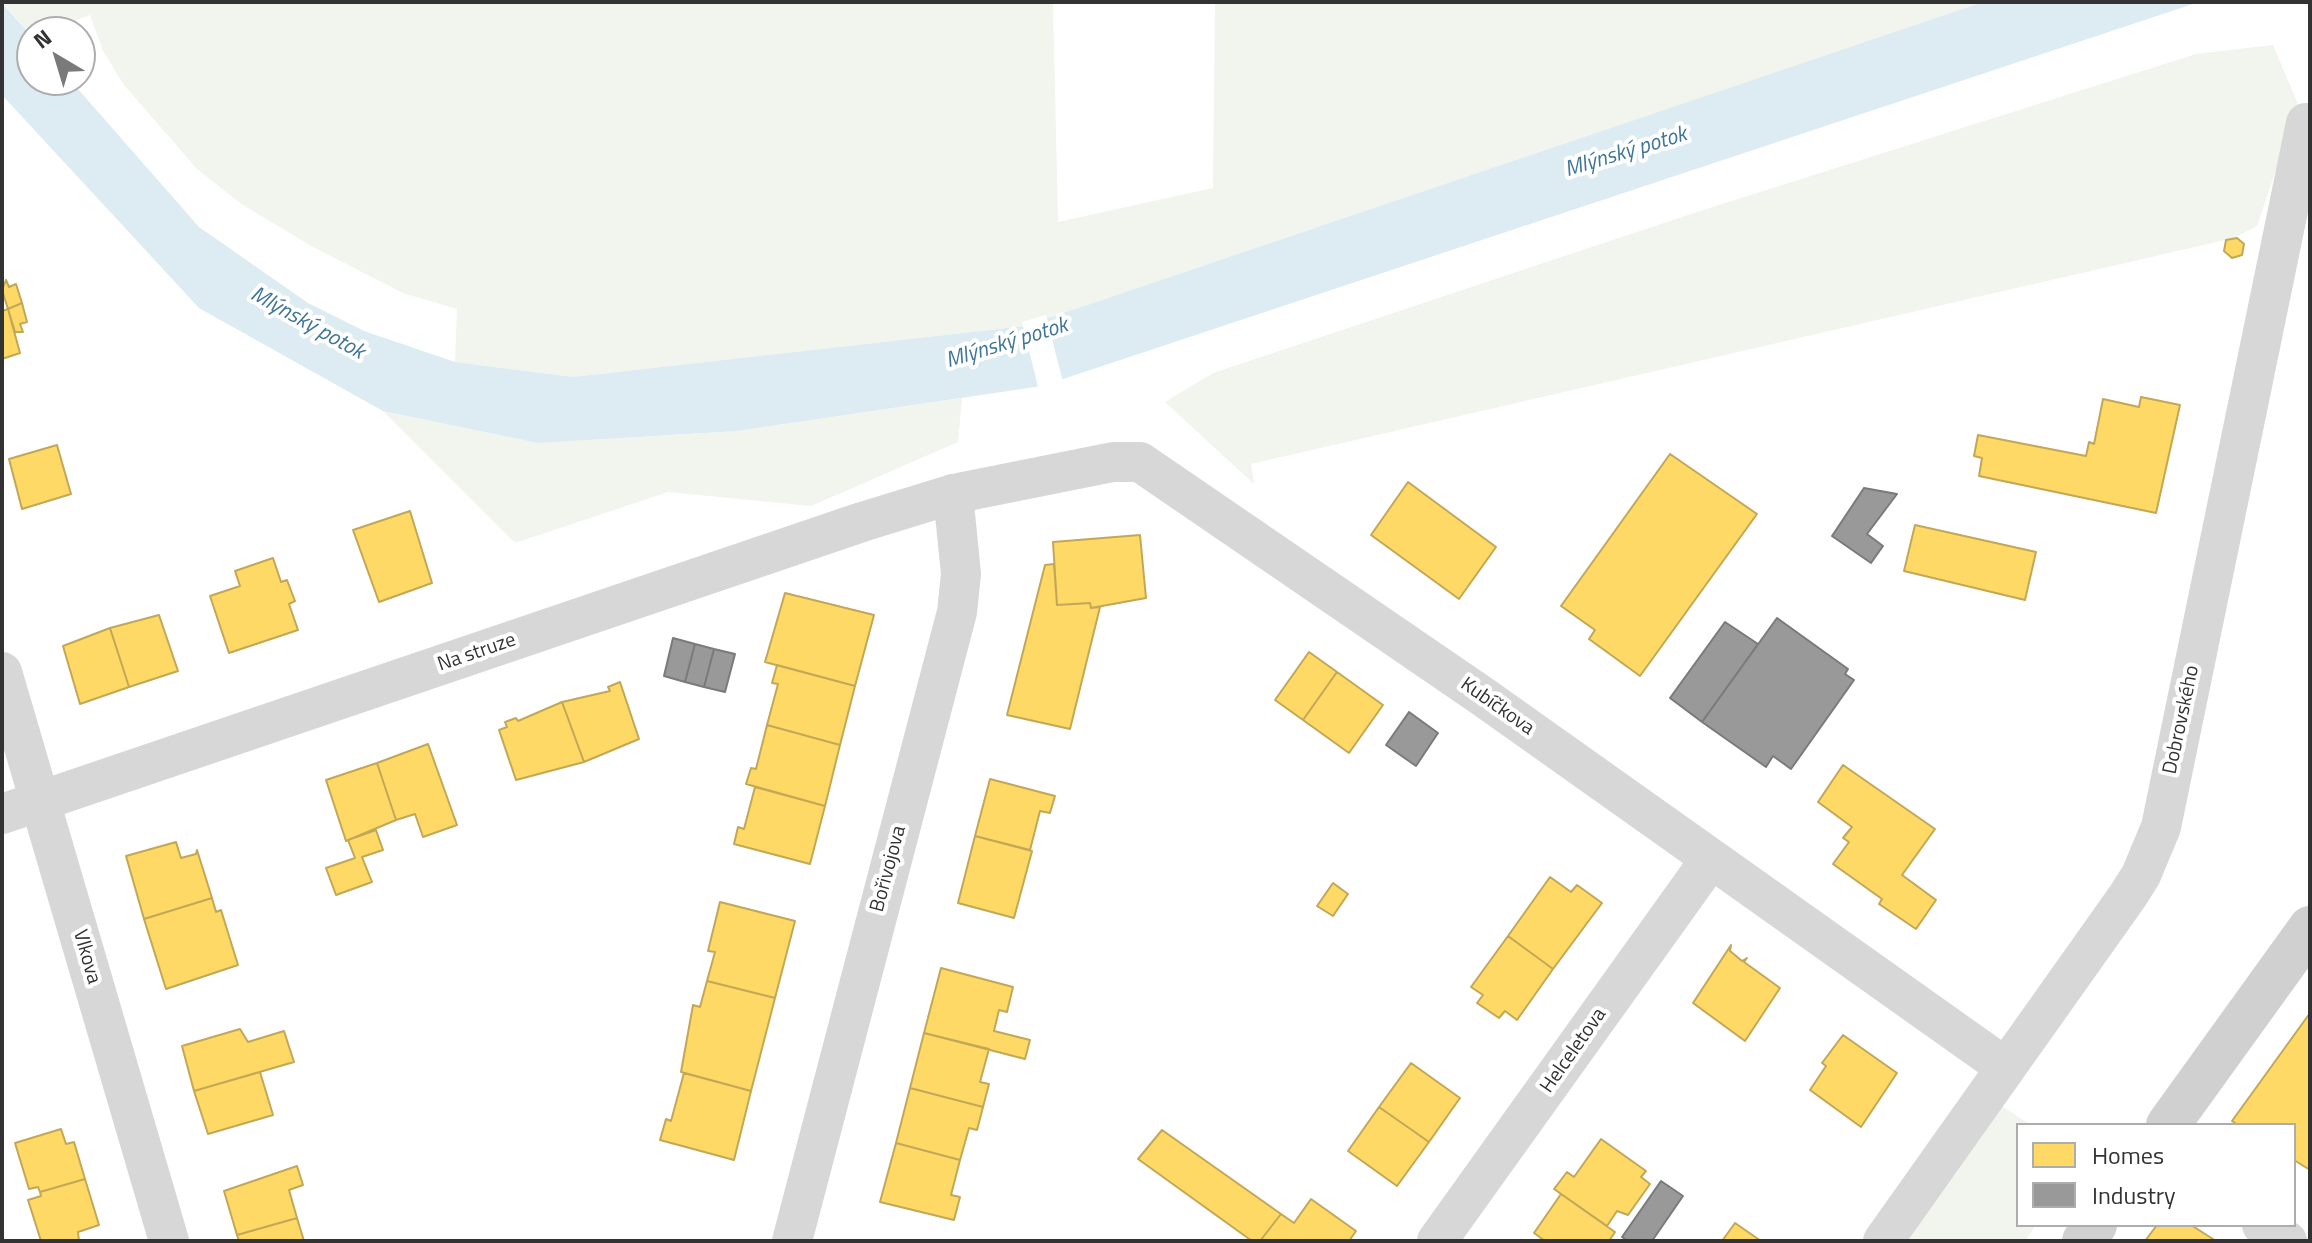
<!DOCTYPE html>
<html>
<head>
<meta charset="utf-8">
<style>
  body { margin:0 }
  #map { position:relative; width:2312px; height:1243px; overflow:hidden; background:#fff; font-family:"Titillium Web",sans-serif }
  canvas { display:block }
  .frame { position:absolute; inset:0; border:4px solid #333; pointer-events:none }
  .legend { position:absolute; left:2016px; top:1123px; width:280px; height:104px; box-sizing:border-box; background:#fff; border:2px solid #adadad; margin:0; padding:10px 14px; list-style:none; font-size:24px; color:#333 }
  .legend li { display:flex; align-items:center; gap:16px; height:40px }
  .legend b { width:40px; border:2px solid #adadad }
  .north { position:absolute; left:16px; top:16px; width:80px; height:80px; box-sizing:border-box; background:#fff; border:2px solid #adadad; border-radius:50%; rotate:322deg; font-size:22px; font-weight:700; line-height:32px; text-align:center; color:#333 }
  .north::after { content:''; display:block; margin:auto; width:28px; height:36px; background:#7a7a7a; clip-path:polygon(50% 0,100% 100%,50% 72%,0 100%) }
</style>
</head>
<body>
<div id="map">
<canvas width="2312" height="1243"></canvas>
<div class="frame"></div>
<ul class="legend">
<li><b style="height:22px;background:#ffd966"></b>Homes</li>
<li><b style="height:22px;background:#999"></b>Industry</li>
</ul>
<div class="north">N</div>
</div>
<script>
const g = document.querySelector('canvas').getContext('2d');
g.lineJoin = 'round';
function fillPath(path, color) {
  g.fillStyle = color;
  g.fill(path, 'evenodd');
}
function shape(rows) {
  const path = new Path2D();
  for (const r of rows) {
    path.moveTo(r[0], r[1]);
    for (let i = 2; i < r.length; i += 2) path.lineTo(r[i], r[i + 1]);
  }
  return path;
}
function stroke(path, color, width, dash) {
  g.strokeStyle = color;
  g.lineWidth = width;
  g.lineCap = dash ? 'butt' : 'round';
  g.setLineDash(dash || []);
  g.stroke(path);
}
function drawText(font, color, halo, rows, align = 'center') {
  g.font = font + ' "Titillium Web",sans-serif';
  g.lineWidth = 8;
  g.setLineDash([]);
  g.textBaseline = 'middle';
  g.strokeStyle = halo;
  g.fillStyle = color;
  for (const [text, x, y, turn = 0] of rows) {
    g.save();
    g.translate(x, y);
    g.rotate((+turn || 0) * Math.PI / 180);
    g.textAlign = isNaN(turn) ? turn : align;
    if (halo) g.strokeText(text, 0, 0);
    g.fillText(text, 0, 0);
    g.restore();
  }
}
fillPath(shape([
  [2,2,1053,2,1058,222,1213,188,1215,2,1983,2,1025,326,573,377,455,362,457,309,403,293,313,247,243,205,197,169,124,85,103,51,90,15,44,32,32,32,31,36],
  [2273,45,2298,104,2257,226,2234,238,1251,464,1254,484,1165,402,1213,373,1697,212,2196,54],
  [962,398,958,442,811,506,668,492,515,543,383,411,538,443,737,431],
  [2000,1105,2031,1125,2018,1125,2018,1225,2036,1225,2025,1241,1903,1241]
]), '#f1f5ed');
fillPath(shape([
  [1983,2,2199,2,1042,386,737,431,538,443,383,411,199,308,2,95,2,3,32,37,32,80,70,80,199,227,308,303,364,331,455,362,573,377,1025,326]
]), '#ddebf3');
fillPath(shape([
  [1046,315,1063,382,1039,391,1022,322]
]), '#fff');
const homes = shape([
  [2237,238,2244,244,2242,255,2232,258,2224,251,2226,240,2237,238],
  [6,280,9,287,16,284,22,303,8,309,2,290,6,280],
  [22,303,27,322,20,324,23,332,15,332,8,309,22,303],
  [8,309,20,353,2,359,2,311,8,309],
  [2141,397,2180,405,2156,513,1979,476,1982,458,1974,456,1978,435,2086,456,2089,442,2094,444,2103,399,2139,407,2141,397],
  [57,445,71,494,22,509,9,459,57,445],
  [1670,454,1757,514,1640,676,1589,639,1595,630,1561,606,1670,454],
  [1408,482,1496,547,1459,599,1371,535,1408,482],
  [410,511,432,583,379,602,353,530,410,511],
  [1915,525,2036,552,2025,600,1904,571,1915,525],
  [1140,535,1146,598,1091,608,1090,603,1057,605,1053,542,1140,535],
  [273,558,281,582,287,580,295,601,289,604,298,630,229,653,210,596,240,586,235,571,273,558],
  [1054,564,1057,605,1090,603,1091,608,1100,607,1070,729,1007,715,1045,565,1054,564],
  [785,593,874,615,855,686,765,662,785,593],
  [159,615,178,671,129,687,110,628,159,615],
  [110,628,129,687,80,704,63,646,110,628],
  [1309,652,1337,672,1303,720,1275,700,1309,652],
  [777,665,855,686,840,745,767,725,778,684,772,683,777,665],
  [1337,672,1383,705,1349,753,1303,720,1337,672],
  [620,682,639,739,584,762,562,702,610,691,608,687,620,682],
  [562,702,584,762,516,780,499,730,507,727,505,722,516,718,518,721,562,702],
  [767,725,840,745,825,806,746,784,751,768,756,769,767,725],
  [428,744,457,825,423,837,415,814,396,820,377,763,428,744],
  [377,763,396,820,346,841,326,780,377,763],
  [1843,765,1935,829,1902,875,1936,900,1916,929,1879,904,1882,899,1833,864,1849,842,1843,838,1852,827,1818,802,1843,765],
  [990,779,1055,796,1050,813,1040,811,1030,850,975,836,990,779],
  [755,787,825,806,810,864,734,844,738,827,744,829,755,787],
  [376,830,383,850,362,857,372,882,336,895,326,868,355,858,348,840,376,830],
  [975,836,1032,851,1014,918,958,903,975,836],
  [176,842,181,858,196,854,197,850,212,898,144,919,126,856,176,842],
  [1550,877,1571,892,1577,885,1602,903,1553,969,1508,936,1550,877],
  [1333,883,1348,894,1333,916,1317,906,1333,883],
  [212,898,216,912,221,910,238,965,166,989,144,919,212,898],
  [720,902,795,921,775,998,707,981,715,952,708,951,720,902],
  [1508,936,1553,969,1517,1020,1505,1011,1499,1018,1477,1003,1483,995,1471,987,1508,936],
  [1731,945,1730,951,1742,961,1747,958,1744,962,1780,988,1745,1041,1693,1003,1731,945],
  [941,968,1013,987,1007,1012,999,1010,994,1031,1030,1040,1025,1059,924,1033,941,968],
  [707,981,775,998,751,1091,681,1072,693,1005,700,1007,707,981],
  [2310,1013,2310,1170,2294,1160,2294,1125,2238,1125,2232,1121,2310,1013],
  [240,1029,248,1042,284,1031,294,1062,194,1091,182,1046,240,1029],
  [924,1033,989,1049,980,1082,989,1084,983,1107,910,1088,924,1033],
  [1843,1035,1897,1073,1861,1127,1810,1090,1826,1066,1822,1063,1843,1035],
  [1411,1063,1460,1098,1429,1142,1379,1107,1411,1063],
  [260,1072,273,1115,208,1134,194,1091,260,1072],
  [684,1073,751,1091,734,1160,660,1140,666,1119,671,1121,684,1073],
  [910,1088,983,1107,977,1130,969,1128,960,1160,896,1143,910,1088],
  [1379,1107,1429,1142,1397,1186,1348,1151,1379,1107],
  [61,1129,66,1144,74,1142,85,1179,40,1192,38,1187,29,1189,15,1143,61,1129],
  [1162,1130,1281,1214,1260,1241,1252,1241,1138,1159,1162,1130],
  [1601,1139,1646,1171,1641,1177,1650,1184,1628,1215,1617,1211,1607,1226,1554,1189,1567,1172,1574,1177,1601,1139],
  [896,1143,960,1160,951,1195,960,1197,954,1220,880,1202,896,1143],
  [297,1166,303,1185,289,1190,297,1218,237,1235,224,1191,297,1166],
  [85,1179,99,1225,78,1232,79,1241,41,1241,28,1200,41,1196,40,1192,85,1179],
  [1561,1194,1615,1232,1609,1241,1545,1241,1534,1233,1561,1194],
  [1311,1199,1356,1231,1349,1241,1260,1241,1281,1214,1294,1223,1311,1199],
  [297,1218,304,1241,239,1241,237,1235,297,1218],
  [1735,1223,1761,1241,1722,1241,1735,1223],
  [2157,1225,2191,1225,2216,1241,2145,1241,2157,1225]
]);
fillPath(homes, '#ffd966');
stroke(homes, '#c2a757', 2);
const industry = shape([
  [1864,488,1897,494,1867,534,1883,546,1871,563,1832,536,1864,488],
  [1777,618,1848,669,1845,674,1854,680,1791,769,1773,756,1766,767,1702,722,1777,618],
  [1725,622,1758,644,1702,722,1670,698,1725,622],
  [673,638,695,644,685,682,664,676,673,638],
  [695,644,714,649,704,687,685,682,695,644],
  [714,649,735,654,725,692,704,687,714,649],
  [1409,712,1438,733,1416,766,1386,745,1409,712],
  [1661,1181,1683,1196,1652,1241,1628,1241,1622,1237,1661,1181]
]);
fillPath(industry, '#999');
stroke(industry, '#7a7a7a', 2);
stroke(shape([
  [2,672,169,1241],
  [2,814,862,522,953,494,1113,462,1140,462,1482,696,2005,1067],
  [2262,1225,2287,1241],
  [792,1241,957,612,961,574,953,494],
  [1437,1241,1710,860],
  [1883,1241,2127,897,2141,875,2161,827,2306,123]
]), '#d7d7d7', 40);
stroke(shape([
  [2168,1125,2310,928],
  [2084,1241,2095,1225]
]), '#d0d0d0', 44);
drawText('20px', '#333', '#fff', [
  ["Na struze",477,653,-19],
  ["Kubíčkova",1497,707,35],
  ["Dobrovského",2182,720,-78],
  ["Bořivojova",889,869,-75],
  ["Vlkova",86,957,74],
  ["Helceletova",1574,1051,-55]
]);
drawText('italic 22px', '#3f7597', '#fff', [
  ["Mlýnský potok",1626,153,-17],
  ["Mlýnský potok",307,324,29],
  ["Mlýnský potok",1007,344,-17]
]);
</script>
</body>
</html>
